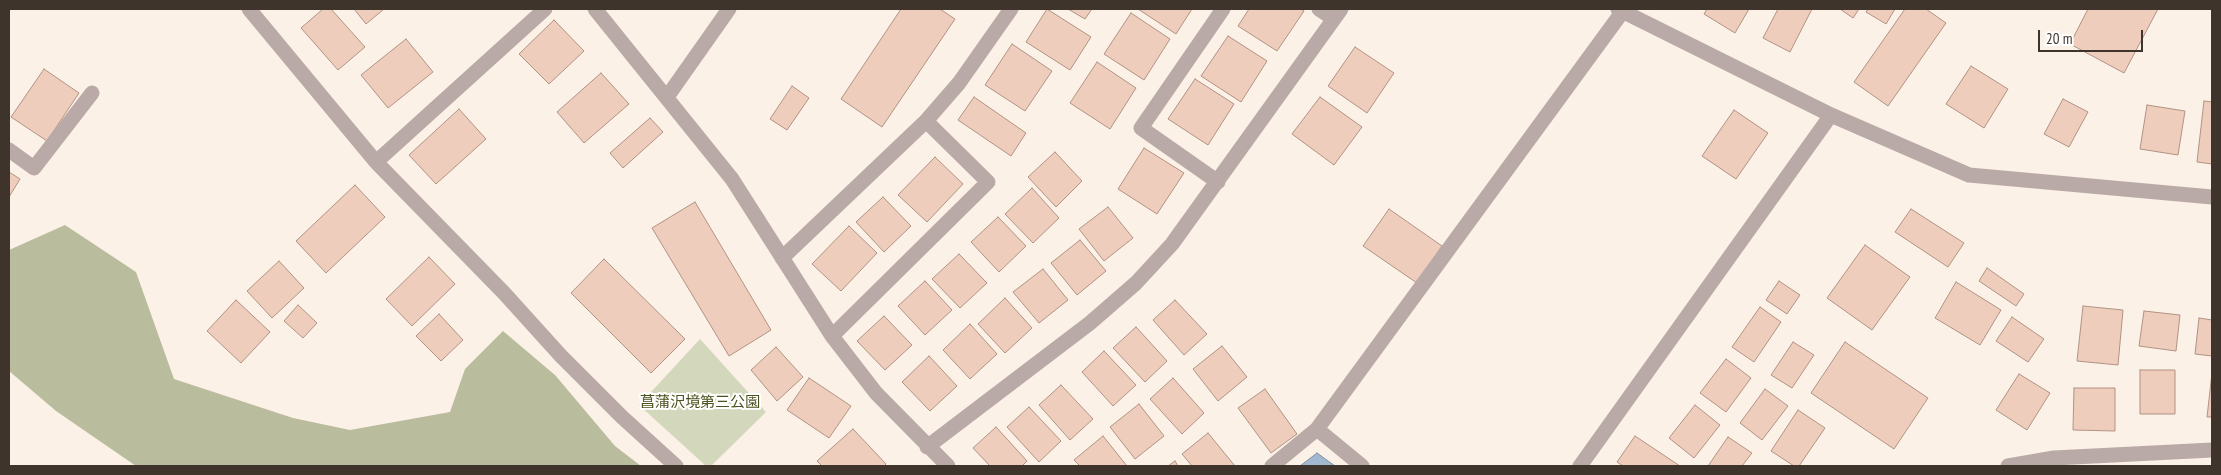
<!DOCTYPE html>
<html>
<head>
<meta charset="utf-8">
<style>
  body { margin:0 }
  #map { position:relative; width:2221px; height:475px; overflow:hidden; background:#fcf1e7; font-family:"PT Sans Narrow",sans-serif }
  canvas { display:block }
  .frame { position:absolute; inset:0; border:10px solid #3f342b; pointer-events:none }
  .scale { position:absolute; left:2038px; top:30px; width:105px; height:22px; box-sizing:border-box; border:2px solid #3f342b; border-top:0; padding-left:6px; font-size:15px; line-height:18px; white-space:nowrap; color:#3f342b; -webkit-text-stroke:4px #fff; paint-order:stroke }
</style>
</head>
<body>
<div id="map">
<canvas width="2221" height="475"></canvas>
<div class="frame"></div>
<div class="scale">20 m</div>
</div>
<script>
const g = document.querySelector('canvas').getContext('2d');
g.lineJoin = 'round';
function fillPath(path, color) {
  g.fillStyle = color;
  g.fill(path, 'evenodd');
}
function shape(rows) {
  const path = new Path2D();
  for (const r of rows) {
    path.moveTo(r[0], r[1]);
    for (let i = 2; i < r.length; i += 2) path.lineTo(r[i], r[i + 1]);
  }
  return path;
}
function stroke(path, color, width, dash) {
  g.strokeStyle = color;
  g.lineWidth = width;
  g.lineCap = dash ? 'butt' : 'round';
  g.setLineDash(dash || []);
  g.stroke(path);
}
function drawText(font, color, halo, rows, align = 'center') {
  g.font = font + ' "PT Sans Narrow","Noto Sans JP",sans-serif';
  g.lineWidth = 4;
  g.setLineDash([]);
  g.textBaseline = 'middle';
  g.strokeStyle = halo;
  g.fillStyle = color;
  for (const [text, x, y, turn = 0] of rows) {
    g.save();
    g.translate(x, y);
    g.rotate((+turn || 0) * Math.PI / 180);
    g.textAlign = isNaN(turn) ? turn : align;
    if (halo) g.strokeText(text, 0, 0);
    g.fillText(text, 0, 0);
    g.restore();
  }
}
fillPath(shape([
  [700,339,766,412,711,466,706,466,639,405]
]), '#d3d7bb');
fillPath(shape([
  [65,225,136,272,174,379,293,418,350,430,450,412,465,369,503,331,555,375,615,446,641,466,136,466,56,411,9,371,9,250]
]), '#b9bd9d');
const water = shape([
  [1317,453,1335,466,1300,466,1317,453]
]);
fillPath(water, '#a2b7d0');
stroke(water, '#84909e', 1);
const building = shape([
  [323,9,331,9,365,47,338,70,301,28,323,9],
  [354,9,384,9,366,24,354,9],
  [901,9,940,9,955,19,882,127,841,99,901,9],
  [1047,9,1091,37,1070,70,1026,42,1047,9],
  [1068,9,1092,9,1085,19,1068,9],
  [1138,9,1192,9,1176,34,1138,9],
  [1249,9,1301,9,1304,11,1277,51,1238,26,1249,9],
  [1707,9,1749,9,1735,33,1704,14,1707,9],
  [1778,9,1812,9,1790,52,1763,38,1778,9],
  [1840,9,1859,9,1853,18,1840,9],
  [1868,9,1895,9,1886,24,1866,12,1868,9],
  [1905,9,1926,9,1946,23,1888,106,1854,82,1905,9],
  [2088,9,2158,9,2124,73,2070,44,2088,9],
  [1131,13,1170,39,1144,80,1104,54,1131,13],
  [554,20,584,51,549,84,519,54,554,20],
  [1228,36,1267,61,1241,102,1201,76,1228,36],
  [406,39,433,72,388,108,361,75,406,39],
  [1012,44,1052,71,1025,111,985,85,1012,44],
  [1355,47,1394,73,1367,113,1328,86,1355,47],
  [1097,62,1136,88,1110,129,1070,103,1097,62],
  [1971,66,2008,89,1984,128,1946,104,1971,66],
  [44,69,79,93,47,141,11,117,44,69],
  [601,73,629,104,584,143,557,112,601,73],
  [1195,79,1234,104,1208,145,1168,119,1195,79],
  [792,86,809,98,787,130,770,119,792,86],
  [974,97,1026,133,1011,156,958,120,974,97],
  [1320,97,1362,127,1334,165,1292,134,1320,97],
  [2063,99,2088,112,2069,147,2044,134,2063,99],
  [2204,101,2212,102,2212,164,2197,162,2204,101],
  [2147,105,2185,111,2178,155,2140,149,2147,105],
  [459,109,486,139,436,184,409,155,459,109],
  [1734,110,1768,133,1736,179,1702,156,1734,110],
  [650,118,663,132,623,168,610,153,650,118],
  [1144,148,1184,173,1157,214,1118,189,1144,148],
  [1055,152,1082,181,1056,207,1028,177,1055,152],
  [935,157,963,184,927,222,898,195,935,157],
  [9,172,20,179,9,197,9,172],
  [355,185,385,217,326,273,296,241,355,185],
  [1032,188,1059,218,1033,243,1005,214,1032,188],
  [883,197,911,226,884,252,856,222,883,197],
  [695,202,771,330,729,356,652,228,695,202],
  [1108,207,1133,238,1104,261,1079,229,1108,207],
  [1389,209,1442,246,1417,283,1363,246,1389,209],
  [1911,209,1964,243,1948,267,1895,232,1911,209],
  [998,217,1026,246,999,272,971,242,998,217],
  [849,226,877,253,841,291,812,264,849,226],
  [1080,240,1106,271,1077,295,1051,263,1080,240],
  [1865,245,1910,277,1872,330,1827,298,1865,245],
  [959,254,987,283,960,308,932,279,959,254],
  [429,257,455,284,412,326,386,299,429,257],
  [604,259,685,339,651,373,571,293,604,259],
  [279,261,304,288,272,318,247,291,279,261],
  [1987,268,2024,294,2016,306,1979,281,1987,268],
  [1043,269,1068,300,1039,323,1013,292,1043,269],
  [925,281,952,310,925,335,898,306,925,281],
  [1779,281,1800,295,1787,314,1766,300,1779,281],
  [1956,282,2001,310,1980,345,1935,318,1956,282],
  [1005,298,1032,328,1005,353,978,324,1005,298],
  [236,300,270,332,241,363,207,331,236,300],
  [1175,300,1207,334,1184,355,1153,320,1175,300],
  [298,305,317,323,303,338,284,321,298,305],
  [2083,306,2123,310,2118,365,2077,361,2083,306],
  [1760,307,1781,322,1754,362,1732,347,1760,307],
  [2144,311,2180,315,2176,351,2139,346,2144,311],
  [439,314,463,340,441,361,416,336,439,314],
  [884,316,912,345,885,370,857,341,884,316],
  [2012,317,2044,339,2028,362,1996,341,2012,317],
  [2199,318,2212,320,2212,356,2195,354,2199,318],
  [970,324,997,354,970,379,943,350,970,324],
  [1136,327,1167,361,1145,382,1113,348,1136,327],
  [1793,342,1814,355,1792,388,1771,375,1793,342],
  [1845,342,1928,398,1894,449,1811,393,1845,342],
  [1222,346,1247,377,1218,401,1193,369,1222,346],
  [776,347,803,377,777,401,751,370,776,347],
  [1104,351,1136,385,1113,406,1082,372,1104,351],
  [929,356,957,386,930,411,902,382,929,356],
  [1726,359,1751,378,1726,412,1700,393,1726,359],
  [2140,370,2175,370,2175,414,2140,414,2140,370],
  [2212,373,2212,417,2207,417,2212,373],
  [2019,374,2050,393,2027,430,1996,410,2019,374],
  [809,378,851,406,829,438,787,410,809,378],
  [1173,378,1204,413,1182,434,1150,399,1173,378],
  [1061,385,1093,419,1070,440,1039,405,1061,385],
  [2074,388,2115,388,2115,431,2073,430,2074,388],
  [1265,389,1297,434,1271,453,1238,408,1265,389],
  [1765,389,1788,406,1762,440,1740,423,1765,389],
  [1139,404,1164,436,1135,459,1110,427,1139,404],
  [1695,405,1720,425,1694,458,1669,438,1695,405],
  [1029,407,1061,441,1039,462,1007,427,1029,407],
  [1798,410,1825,428,1799,466,1794,466,1771,451,1798,410],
  [996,427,1027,461,1022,466,990,466,973,448,996,427],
  [853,429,886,464,884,466,822,466,817,461,853,429],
  [1208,433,1235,466,1192,466,1182,454,1208,433],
  [1103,436,1127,466,1080,466,1074,460,1103,436],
  [1635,436,1680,466,1623,466,1617,462,1635,436],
  [1728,437,1752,453,1742,466,1708,466,1728,437],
  [1175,461,1178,466,1168,466,1175,461]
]);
fillPath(building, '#eecdbd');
stroke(building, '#b19282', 1);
stroke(shape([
  [249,9,376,162,504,293,561,356,622,417,676,466],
  [595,9,732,179,832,336,876,393,948,466],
  [1319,9,1334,19],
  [1618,9,1831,115,1969,175,2212,197],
  [667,97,729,9],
  [9,150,34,168,92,93],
  [376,162,545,9],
  [1218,182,1141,128,1223,9],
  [782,258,926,121,959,83,1011,9],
  [832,336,988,182,926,121],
  [1317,429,1362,466],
  [927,447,1090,323,1136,283,1172,244,1341,9],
  [1272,466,1317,429,1623,11],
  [1580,466,1831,115],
  [2008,466,2054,458,2212,450]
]), '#baaaa7', 15);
drawText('15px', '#4d521e', '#fff', [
  ["菖蒲沢境第三公園",700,403]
]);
</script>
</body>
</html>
